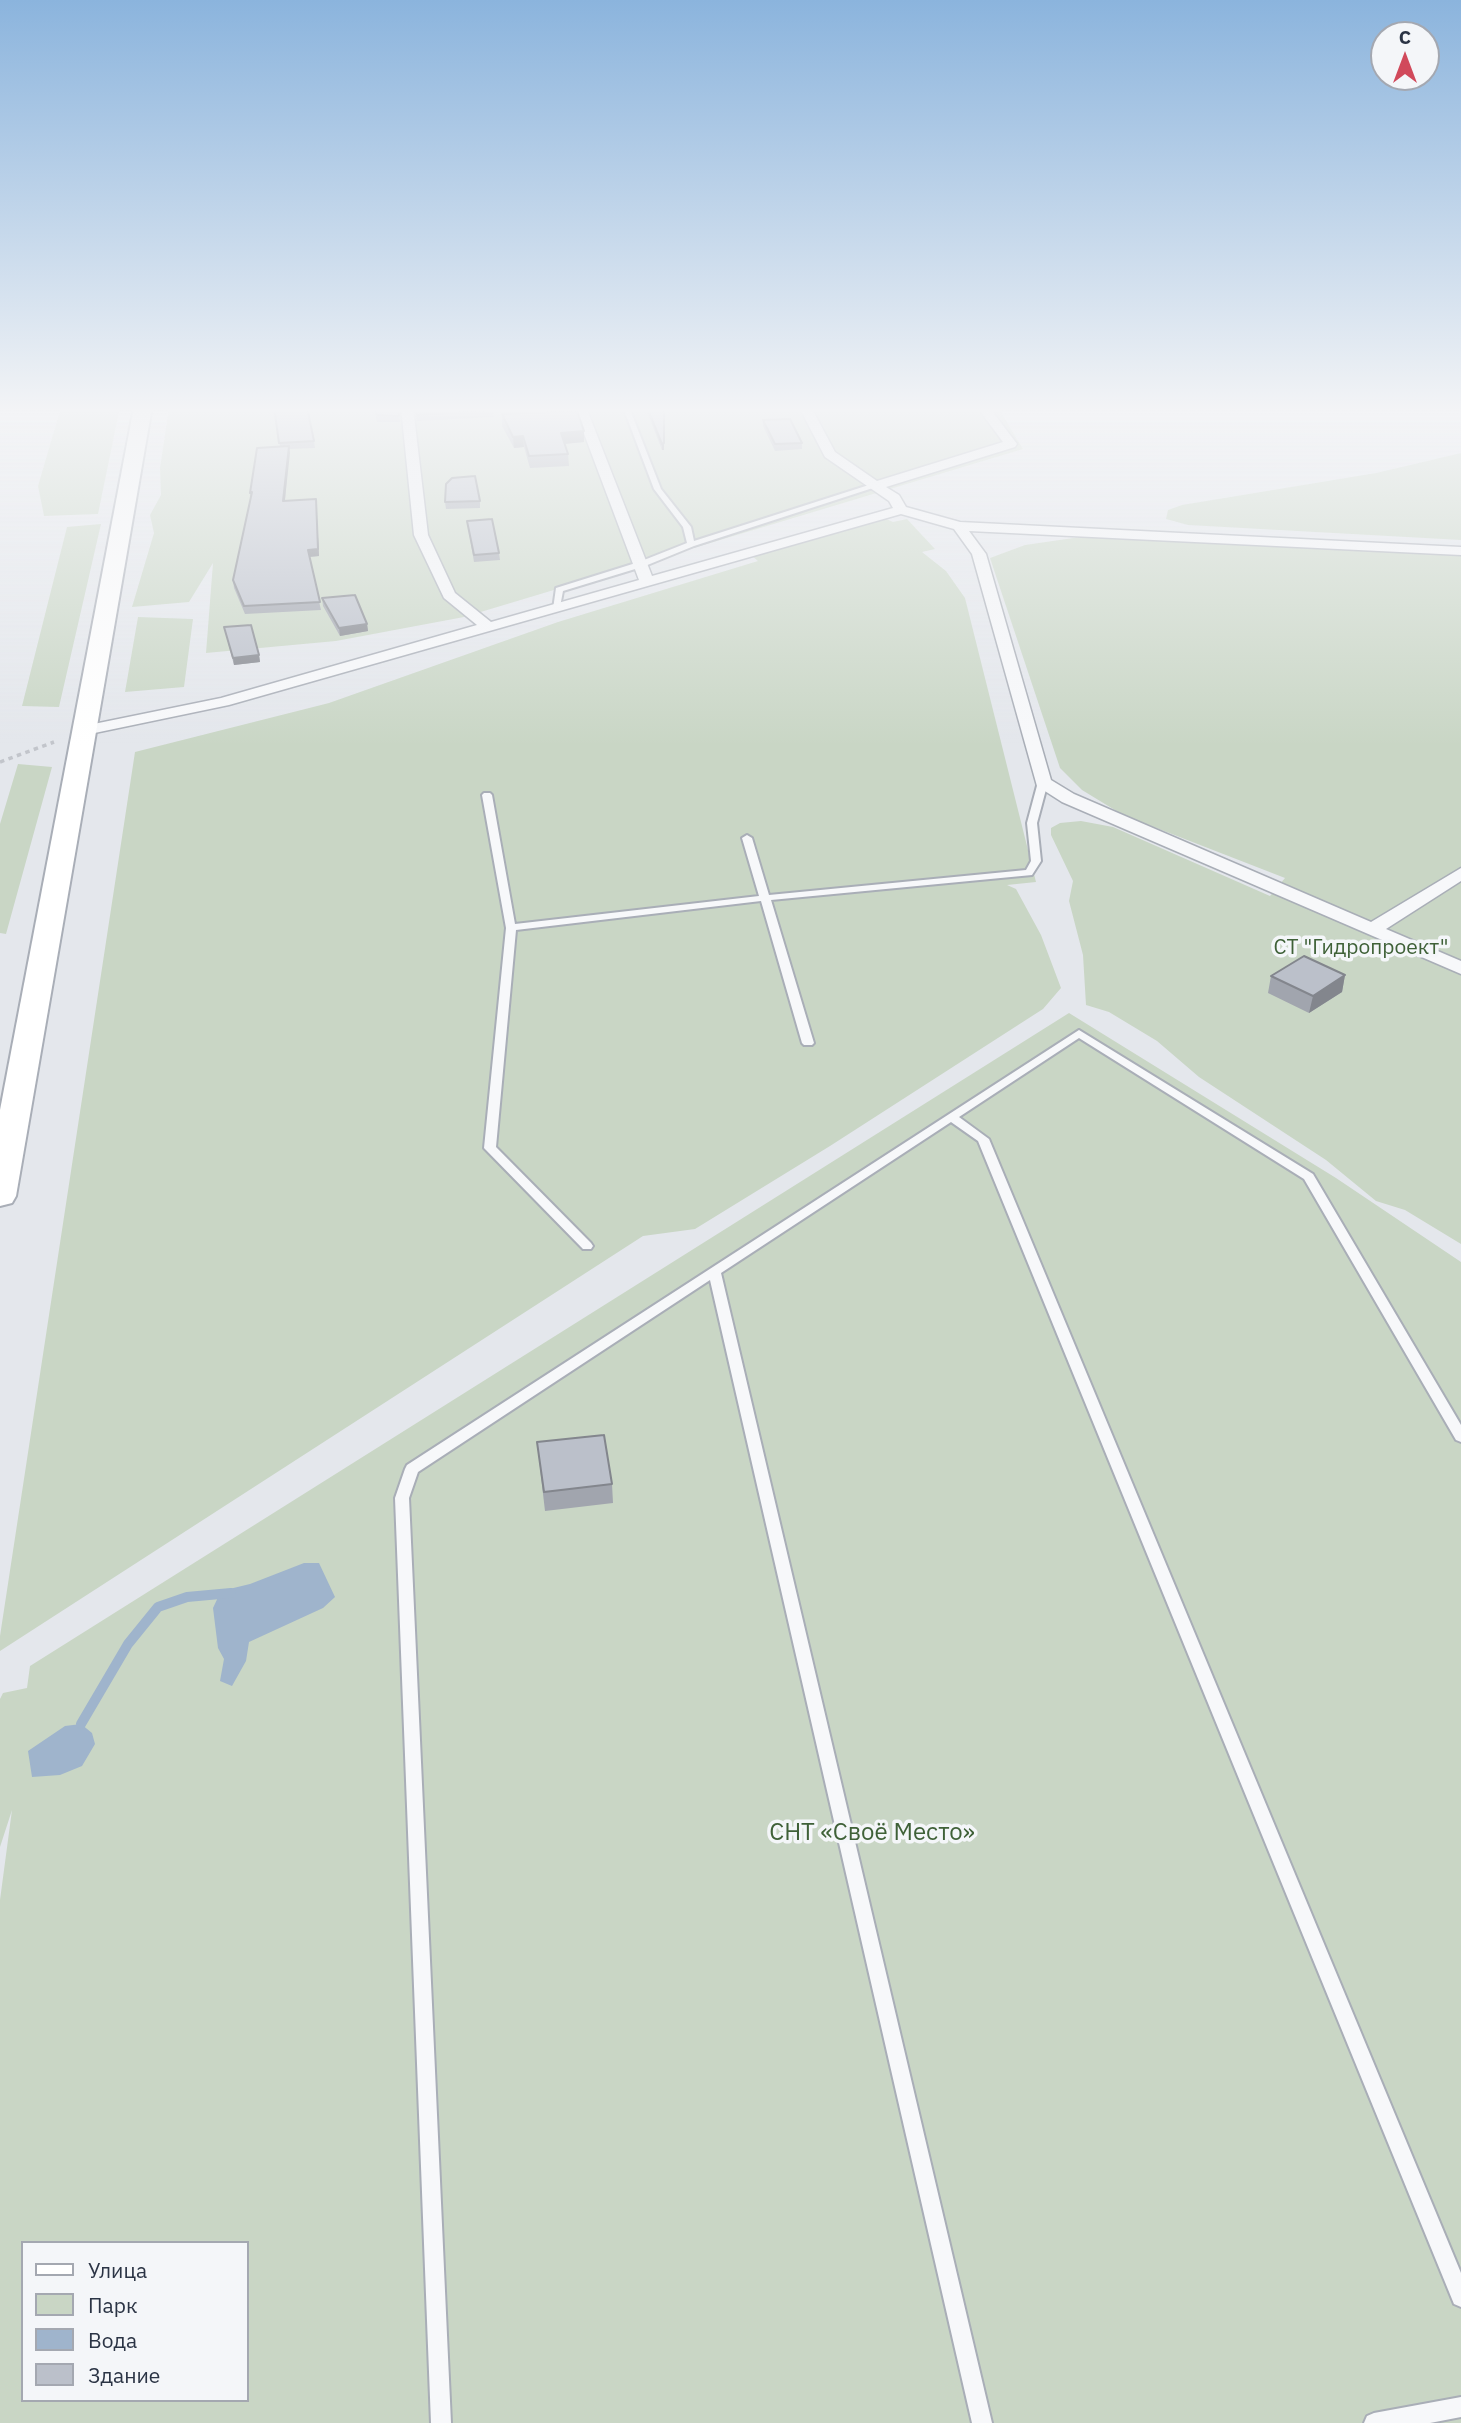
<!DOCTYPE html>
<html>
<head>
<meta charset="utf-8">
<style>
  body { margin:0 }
  #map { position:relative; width:1461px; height:2423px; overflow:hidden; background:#e4e7ec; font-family:"IBM Plex Sans",sans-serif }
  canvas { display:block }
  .legend { position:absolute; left:21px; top:2241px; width:228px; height:161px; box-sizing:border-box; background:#f4f6f9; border:2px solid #a4a8b1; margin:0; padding:9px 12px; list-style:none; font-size:21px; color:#2b3445 }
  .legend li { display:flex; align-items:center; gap:14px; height:35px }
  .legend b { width:35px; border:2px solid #a4a8b1 }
  .north { position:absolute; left:1370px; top:21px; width:70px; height:70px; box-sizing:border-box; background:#f4f6f9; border:2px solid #a4a8b1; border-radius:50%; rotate:0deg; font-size:19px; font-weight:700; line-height:28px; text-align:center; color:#2b3445 }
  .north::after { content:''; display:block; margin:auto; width:24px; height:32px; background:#d1495b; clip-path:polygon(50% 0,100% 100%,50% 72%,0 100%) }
</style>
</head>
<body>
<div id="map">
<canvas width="1461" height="2423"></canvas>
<ul class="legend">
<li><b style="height:9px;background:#fff"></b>Улица</li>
<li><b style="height:19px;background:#c9d6c5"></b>Парк</li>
<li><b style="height:19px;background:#9fb4cc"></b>Вода</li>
<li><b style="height:19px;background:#bbc0ca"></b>Здание</li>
</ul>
<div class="north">С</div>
</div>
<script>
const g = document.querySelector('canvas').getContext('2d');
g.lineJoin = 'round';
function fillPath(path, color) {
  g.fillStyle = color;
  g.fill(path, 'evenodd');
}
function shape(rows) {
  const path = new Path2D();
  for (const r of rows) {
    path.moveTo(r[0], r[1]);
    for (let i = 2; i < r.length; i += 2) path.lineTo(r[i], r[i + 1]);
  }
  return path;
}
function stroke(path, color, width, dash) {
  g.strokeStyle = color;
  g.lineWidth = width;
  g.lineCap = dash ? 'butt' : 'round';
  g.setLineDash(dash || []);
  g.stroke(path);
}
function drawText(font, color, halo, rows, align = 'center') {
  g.font = font + ' "IBM Plex Sans",sans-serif';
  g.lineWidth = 7;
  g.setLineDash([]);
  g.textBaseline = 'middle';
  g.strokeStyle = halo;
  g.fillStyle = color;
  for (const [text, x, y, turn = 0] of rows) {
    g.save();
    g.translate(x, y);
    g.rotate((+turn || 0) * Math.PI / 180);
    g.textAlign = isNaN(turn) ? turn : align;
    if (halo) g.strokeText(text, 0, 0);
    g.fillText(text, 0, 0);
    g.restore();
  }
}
fillPath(shape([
  [61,407,120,407,98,514,44,516,38,486],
  [169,407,998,407,1023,449,464,617,336,641,206,653,213,563,189,602,132,607,154,533,150,515,161,495,160,468],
  [1461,453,1461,540,1188,525,1166,519,1168,510,1182,505,1376,473],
  [882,517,893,522,907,519,935,549,922,552,946,571,965,598,1036,882,1007,885,1016,889,1041,935,1061,988,1043,1009,830,1146,695,1229,643,1236,0,1651,0,1636,135,752,329,703,558,622,758,561,752,556],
  [101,524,59,707,22,706,67,527],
  [1087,536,1461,553,1461,1244,1405,1210,1376,1201,1326,1160,1199,1077,1157,1041,1109,1012,1086,1005,1083,955,1069,901,1073,881,1051,835,1051,828,1060,823,1081,821,1113,827,1270,896,1285,878,1123,815,1082,790,1060,768,990,558,1025,545],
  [138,617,193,619,184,687,125,692],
  [18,764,52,767,6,934,0,933,0,824],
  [1069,1013,1336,1178,1461,1262,1461,2423,0,2423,0,1900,12,1810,0,1847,0,1699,3,1693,27,1688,30,1666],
  [23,2243,247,2243,247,2400,23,2400]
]), '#c9d6c5');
fillPath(shape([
  [304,1563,319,1563,335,1597,323,1608,249,1642,246,1661,232,1686,220,1681,224,1659,218,1648,213,1608,221,1591,250,1584],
  [81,1724,92,1733,95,1744,82,1766,60,1775,32,1777,28,1751,65,1726]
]), '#9fb4cc');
stroke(shape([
  [81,1724,128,1644,158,1607,187,1597,231,1593]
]), '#9fb4cc', 10);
const lane = shape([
  [623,407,629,407,661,489,691,527,694,541,872,484,879,486,694,546,645,566,563,591,560,607,553,609,556,588,639,562,687,543,683,527,654,489,623,407],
  [1043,779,1048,782,1037,823,1041,861,1032,875,771,900,814,1043,812,1045,804,1045,802,1043,761,901,516,930,496,1147,591,1243,593,1246,591,1249,583,1249,484,1148,506,928,482,795,484,793,490,793,492,795,515,924,759,896,742,838,747,835,752,838,769,895,1026,870,1031,861,1027,823,1038,782,1043,779],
  [1079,1030,1313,1174,1461,1425,1461,1442,1456,1440,1304,1179,1079,1038,959,1117,989,1139,1461,2273,1461,2307,1454,2304,978,1141,951,1122,721,1273,992,2423,972,2423,710,1280,418,1472,409,1498,451,2423,431,2423,395,1498,405,1469,407,1465,1079,1030],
  [1461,2397,1461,2417,1430,2423,1364,2423,1367,2416,1374,2413,1461,2397]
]);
const street = shape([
  [401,407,413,407,428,535,455,593,491,622,639,580,574,407,586,407,652,576,893,508,889,501,825,457,799,407,811,407,835,452,877,481,1003,442,977,407,989,407,1017,444,1015,447,886,487,899,495,906,507,960,522,1461,547,1461,555,969,531,986,554,1051,780,1074,794,1371,922,1461,868,1461,881,1386,929,1461,961,1461,974,1062,802,1037,786,972,554,954,529,901,514,229,705,85,735,79,733,77,730,79,727,221,698,477,625,444,598,414,535,401,407]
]);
const secondary = shape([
  [134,407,152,407,16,1196,12,1203,0,1206,0,1110,134,407]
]);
stroke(lane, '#a9aeb7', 4);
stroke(street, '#a9aeb7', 3);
stroke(secondary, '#a9aeb7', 4);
stroke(shape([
  [0,762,54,742]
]), '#c2c5cb', 3.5, [4.5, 4.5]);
fillPath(lane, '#f7f8fa');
fillPath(street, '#f7f8fa');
fillPath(secondary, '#fff');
fillPath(shape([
  [274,407,314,441,315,448,289,449,285,501,316,499,319,556,309,557,321,610,245,614,234,588,233,580,251,499,250,493,280,447],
  [374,407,399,407,400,422,377,422],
  [415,407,493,410,494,417,417,421],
  [645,407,664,407,664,450,662,450],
  [777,407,799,407,799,412,778,412],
  [813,407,864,407,864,412,817,412],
  [502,414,584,442,565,444,568,454,569,466,530,468,524,447,514,448,502,426],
  [763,420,802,443,802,449,775,451,763,426],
  [480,501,480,508,446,509,445,502],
  [467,521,499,553,500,560,474,562],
  [322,598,367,624,368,631,340,636,323,606],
  [224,627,259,655,260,662,234,665],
  [1345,975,1342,992,1309,1013,1268,993,1271,976],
  [537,1442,612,1484,613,1503,545,1511]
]), '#a1a5ae');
fillPath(shape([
  [584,431,584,442,562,444,561,433],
  [523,436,524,447,514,448,513,437],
  [664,443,664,450,662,450,662,444],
  [289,446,290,453,284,508,283,501],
  [316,499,319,556,308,557,308,550],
  [367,624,368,631,340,636,339,628],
  [259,655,260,662,234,665,233,658],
  [1345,975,1342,992,1309,1013,1313,996]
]), '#83868d');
const building = shape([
  [274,407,307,407,314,441,279,443,274,407],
  [375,407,398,407,399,416,377,415,375,407],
  [416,407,492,407,493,410,417,415,416,407],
  [647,407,664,407,664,443,662,444,647,407],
  [577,411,584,431,561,433,568,454,529,456,523,436,513,437,502,414,577,411],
  [790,419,802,443,775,444,763,420,790,419],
  [289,446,283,501,316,499,318,549,308,550,320,602,244,606,233,580,252,492,250,493,257,448,289,446],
  [475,476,480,501,445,502,446,484,452,478,475,476],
  [492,519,499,553,474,555,467,521,492,519],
  [355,595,367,624,339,628,322,598,355,595],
  [251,625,259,655,233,658,224,627,251,625],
  [1304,956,1345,975,1313,996,1271,976,1304,956],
  [604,1435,612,1484,544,1492,537,1442,604,1435]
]);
fillPath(building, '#bbc0ca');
stroke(building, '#83868d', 2);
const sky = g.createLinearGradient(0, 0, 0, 746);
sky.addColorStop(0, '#8bb4dd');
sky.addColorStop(0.55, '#f3f4f6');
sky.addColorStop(1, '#f3f4f600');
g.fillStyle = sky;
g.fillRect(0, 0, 1461, 746);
drawText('21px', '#3f6138', '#f4f6f9', [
  ["СТ \"Гидропроект\"",1361,948]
]);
drawText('24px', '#3f6138', '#f4f6f9', [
  ["СНТ «Своё Место»",872,1833]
]);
</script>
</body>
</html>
